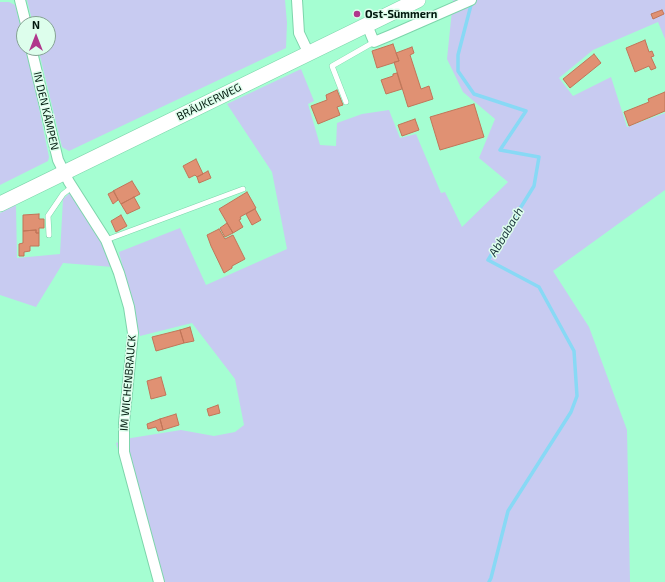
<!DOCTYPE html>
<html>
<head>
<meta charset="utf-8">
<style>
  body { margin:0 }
  #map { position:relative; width:665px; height:582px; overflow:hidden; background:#a5fed2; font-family:"Exo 2",sans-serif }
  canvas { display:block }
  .north { position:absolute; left:16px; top:16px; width:40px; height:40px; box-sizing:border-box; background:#ddfeec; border:1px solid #85a293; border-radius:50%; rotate:0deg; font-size:11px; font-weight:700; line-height:16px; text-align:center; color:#00180d }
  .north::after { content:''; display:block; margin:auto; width:14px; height:18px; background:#b0378c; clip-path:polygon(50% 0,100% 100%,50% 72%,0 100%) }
</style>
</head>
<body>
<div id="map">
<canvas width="665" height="582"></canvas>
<div class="north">N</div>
</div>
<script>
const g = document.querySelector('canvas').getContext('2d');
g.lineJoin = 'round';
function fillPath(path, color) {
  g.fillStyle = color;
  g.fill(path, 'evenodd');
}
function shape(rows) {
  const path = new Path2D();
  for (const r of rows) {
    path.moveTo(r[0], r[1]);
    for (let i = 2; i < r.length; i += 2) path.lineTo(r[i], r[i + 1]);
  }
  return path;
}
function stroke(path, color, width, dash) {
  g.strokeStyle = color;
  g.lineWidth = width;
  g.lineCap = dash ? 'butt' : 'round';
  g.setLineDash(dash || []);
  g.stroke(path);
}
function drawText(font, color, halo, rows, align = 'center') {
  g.font = font + ' "Exo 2",sans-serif';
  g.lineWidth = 3;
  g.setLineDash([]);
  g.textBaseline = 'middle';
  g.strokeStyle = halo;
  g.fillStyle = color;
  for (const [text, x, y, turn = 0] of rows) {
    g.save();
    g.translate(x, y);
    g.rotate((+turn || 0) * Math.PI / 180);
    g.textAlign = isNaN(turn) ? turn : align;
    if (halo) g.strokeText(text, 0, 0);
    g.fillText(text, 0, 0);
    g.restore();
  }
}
fillPath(shape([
  [27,0,285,0,287,23,286,48,69,151,62,147,38,48,48,48,48,24,33,24],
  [453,0,665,0,665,39,658,22,593,50,559,78,573,96,611,77,627,127,665,113,665,190,553,271,589,327,627,430,630,582,156,582,136,507,116,443,131,438,181,430,214,436,235,432,244,425,235,379,192,323,140,336,119,252,180,228,206,285,287,249,272,172,227,104,301,69,314,101,308,104,320,145,336,146,337,123,362,114,389,110,400,138,416,134,441,193,445,192,462,227,508,182,479,158,495,119,463,92,447,59],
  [0,2,9,2,15,5,24,40,24,48,26,48,29,59,49,157,48,161,0,185],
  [71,192,104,242,113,267,63,263,36,307,0,295,0,213,16,205,17,258,60,254,63,199]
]), '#c8cbf1');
stroke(shape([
  [471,5,458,55,458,71,474,94,526,111,500,150,539,157,534,186,488,260,539,287,574,351,577,396,571,412,508,511,491,578,489,582]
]), '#88d9f5', 3.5);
const building = shape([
  [662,10,664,14,653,19,651,14,662,10],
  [645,40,649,52,652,51,654,56,651,57,656,68,651,70,649,66,635,72,626,48,645,40],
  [393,44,399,61,377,68,372,51,393,44],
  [412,47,414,53,410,55,421,89,429,86,433,99,408,107,394,62,399,61,396,53,412,47],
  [594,54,601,63,570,88,563,79,594,54],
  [397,73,402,89,386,94,381,80,393,76,393,74,397,73],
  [337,90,343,105,337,107,340,115,318,124,311,106,327,100,326,95,337,90],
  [665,92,665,111,629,126,624,112,649,102,648,99,665,92],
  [474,104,484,137,440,150,430,117,474,104],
  [415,119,419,130,402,136,398,125,415,119],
  [196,159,203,174,197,177,195,175,189,178,183,166,196,159],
  [208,171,211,178,199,183,197,177,208,171],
  [132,181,140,194,121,204,113,191,132,181],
  [114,191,118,200,113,204,108,194,114,191],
  [247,192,256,208,240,217,241,219,239,220,243,227,233,233,219,209,247,192],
  [134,197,140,208,127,214,121,204,134,197],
  [255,209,261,220,252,225,246,214,255,209],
  [39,214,39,219,44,219,44,228,39,228,39,233,36,233,36,230,23,231,23,215,39,214],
  [121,215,127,226,116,232,111,221,121,215],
  [227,223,233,233,225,237,220,228,227,223],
  [219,229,225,239,233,235,245,259,232,266,232,268,224,273,211,246,207,235,219,229],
  [36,230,36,233,39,233,39,246,30,246,30,251,24,252,24,256,19,256,19,244,23,243,23,231,36,230],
  [190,327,194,341,184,343,180,330,190,327],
  [180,330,184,343,156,351,152,337,180,330],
  [161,377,166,395,151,399,147,381,161,377],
  [218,405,220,413,209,416,207,409,218,405],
  [176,414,179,425,163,430,160,419,176,414],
  [160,419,163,430,158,431,156,427,148,429,147,424,160,419]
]);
fillPath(building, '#e09173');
stroke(building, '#c17558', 1);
const service = shape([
  [346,102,332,66,374,42],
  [49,235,48,216,63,194,72,187],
  [106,240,243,189]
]);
const minor = shape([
  [20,0,26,24],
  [297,0,299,33,309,54],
  [367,25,374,42,391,35,471,0],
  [31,48,58,160,69,182,106,240,119,273,129,307,133,333,124,423,124,452,159,582]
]);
const secondary = shape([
  [0,204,418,0]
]);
stroke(service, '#7dd5ab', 6);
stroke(minor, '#7dd5ab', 12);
stroke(secondary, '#7dd5ab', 16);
stroke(service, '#fff', 5);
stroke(minor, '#fff', 10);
stroke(secondary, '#fff', 15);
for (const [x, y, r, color] of [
  [357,14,4,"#b0378c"]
]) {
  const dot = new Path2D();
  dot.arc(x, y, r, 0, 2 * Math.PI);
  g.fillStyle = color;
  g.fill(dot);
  stroke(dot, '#ddfeec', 1.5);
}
drawText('bold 11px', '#00180d', '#ddfeec', [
  ["Ost-Sümmern",365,14]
], 'left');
drawText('11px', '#00180d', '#ddfeec', [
  ["BRÄUKERWEG",209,102,-26],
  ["IN DEN KÄMPEN",46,111,77],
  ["IM WICHENBRAUCK",128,383,-85]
]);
drawText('italic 12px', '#1c363e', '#ddfeec', [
  ["Abbabach",506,232,-59]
]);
</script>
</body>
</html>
